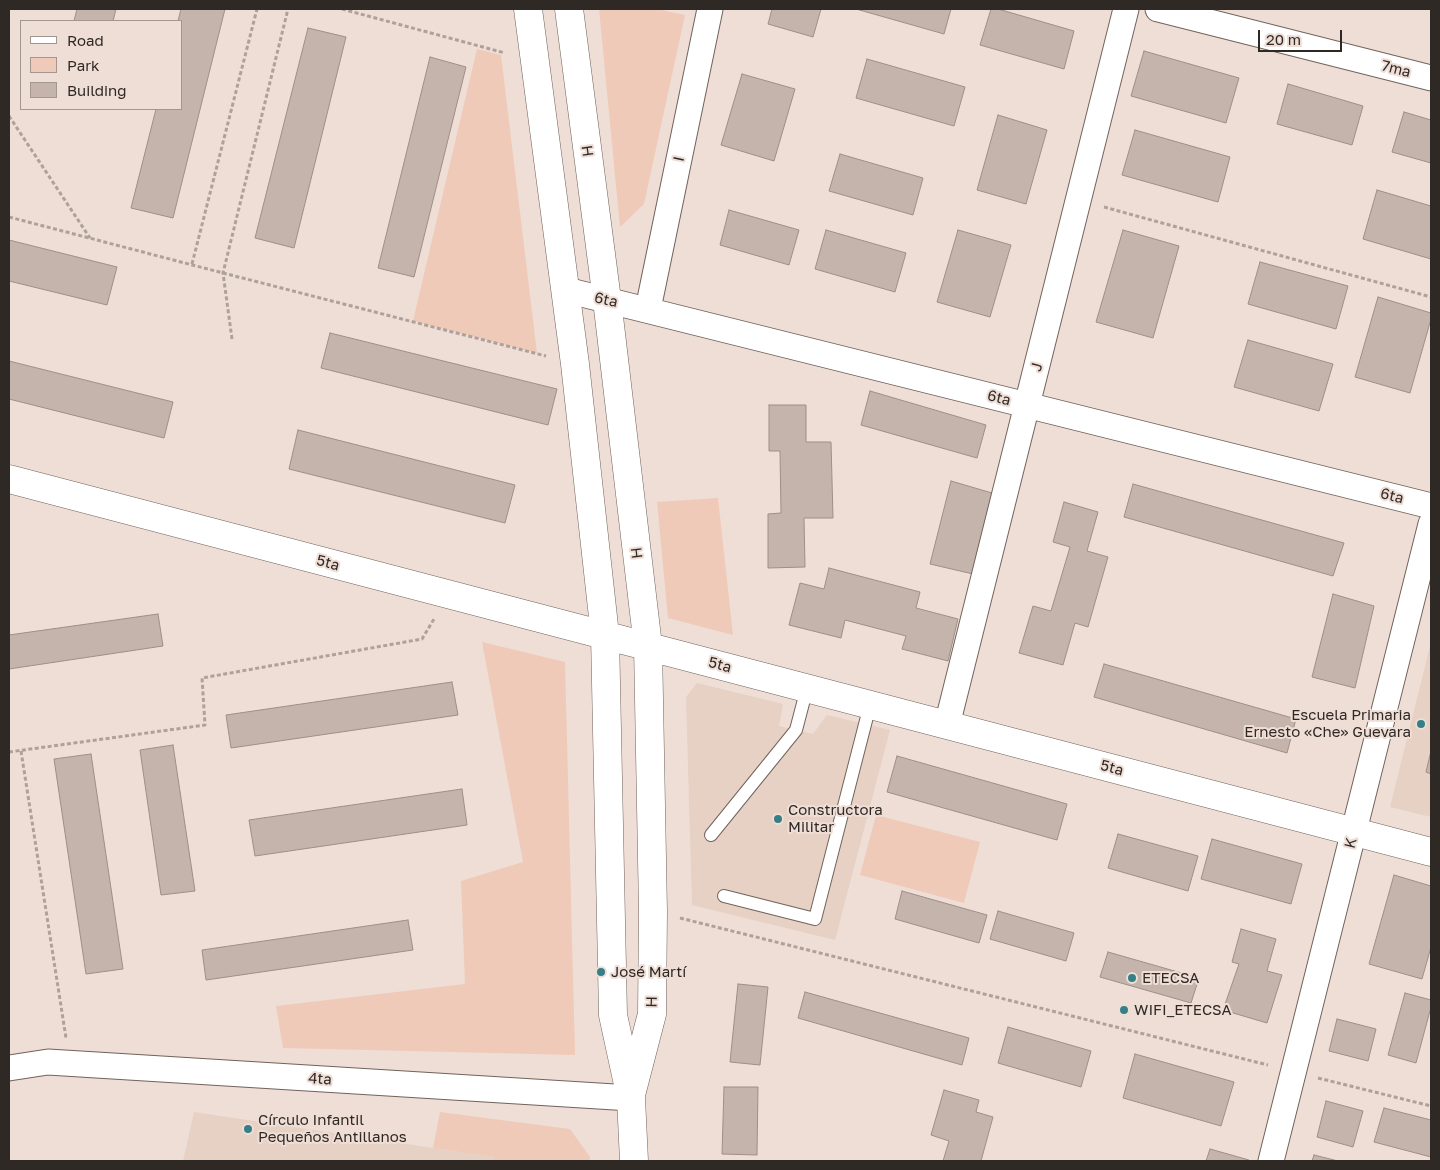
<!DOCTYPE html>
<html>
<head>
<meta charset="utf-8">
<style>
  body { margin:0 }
  #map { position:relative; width:1440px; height:1170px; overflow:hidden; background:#efded6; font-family:"Golos Text",sans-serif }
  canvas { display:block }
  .frame { position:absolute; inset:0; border:10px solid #2f2926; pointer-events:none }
  .legend { position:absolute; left:20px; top:20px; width:162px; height:90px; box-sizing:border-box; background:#efded6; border:1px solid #a29690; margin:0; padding:6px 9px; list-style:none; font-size:15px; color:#2f2926 }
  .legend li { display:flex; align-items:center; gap:10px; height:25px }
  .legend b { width:25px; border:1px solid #a29690 }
  .scale { position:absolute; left:1258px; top:30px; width:84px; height:22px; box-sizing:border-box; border:2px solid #2f2926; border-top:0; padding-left:6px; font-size:15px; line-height:18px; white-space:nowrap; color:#2f2926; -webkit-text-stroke:4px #efded6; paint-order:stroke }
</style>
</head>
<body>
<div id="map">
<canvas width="1440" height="1170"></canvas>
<div class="frame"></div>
<ul class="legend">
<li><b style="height:6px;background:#fff"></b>Road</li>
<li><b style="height:14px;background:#efcab8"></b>Park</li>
<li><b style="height:14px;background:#c4b4ac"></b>Building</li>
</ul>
<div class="scale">20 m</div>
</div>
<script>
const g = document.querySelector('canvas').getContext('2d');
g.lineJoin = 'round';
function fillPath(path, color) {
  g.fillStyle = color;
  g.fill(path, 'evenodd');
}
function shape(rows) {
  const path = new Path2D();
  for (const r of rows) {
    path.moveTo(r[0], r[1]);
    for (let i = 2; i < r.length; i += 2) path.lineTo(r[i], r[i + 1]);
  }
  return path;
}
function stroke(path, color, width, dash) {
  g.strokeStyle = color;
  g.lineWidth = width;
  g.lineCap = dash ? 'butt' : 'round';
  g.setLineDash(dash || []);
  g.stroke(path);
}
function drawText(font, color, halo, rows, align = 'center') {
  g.font = font + ' "Golos Text",sans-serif';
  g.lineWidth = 4;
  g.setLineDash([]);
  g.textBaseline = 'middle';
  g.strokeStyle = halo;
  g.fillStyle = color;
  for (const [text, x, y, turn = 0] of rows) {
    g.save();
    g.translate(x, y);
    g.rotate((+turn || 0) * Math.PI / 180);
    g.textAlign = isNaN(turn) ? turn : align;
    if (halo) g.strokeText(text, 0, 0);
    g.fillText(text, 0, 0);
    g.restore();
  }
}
fillPath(shape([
  [1431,642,1431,817,1390,807],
  [697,683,783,704,779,726,813,734,827,715,890,730,835,940,692,905,686,697],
  [194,1112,433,1148,495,1157,494,1161,183,1161]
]), '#e7d0c4');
fillPath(shape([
  [599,9,657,9,685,15,644,204,620,227],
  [477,49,501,55,537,353,413,321],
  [718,498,733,635,668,618,657,502],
  [482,642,565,662,575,1055,283,1048,276,1006,465,984,461,881,523,862],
  [876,815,980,842,964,903,860,875],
  [440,1112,570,1129,590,1157,590,1161,494,1161,494,1157,433,1148]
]), '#efcab8');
const building = shape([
  [77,9,116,9,113,21,74,21,77,9],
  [181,9,225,9,173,218,131,208,156,109,181,109,181,21,178,21,181,9],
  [772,9,821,9,813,37,768,24,772,9],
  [856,9,951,9,944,34,856,9],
  [991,9,998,9,1074,31,1064,69,980,45,991,9],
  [308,28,346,37,294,248,255,238,308,28],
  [1144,51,1239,78,1226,123,1131,96,1144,51],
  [430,57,466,67,414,277,378,268,430,57],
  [867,59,965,87,954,126,856,98,867,59],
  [742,74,795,89,774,161,721,145,742,74],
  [1288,84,1363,106,1352,145,1277,124,1288,84],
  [1404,112,1431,120,1431,163,1392,152,1404,112],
  [998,115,1047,130,1026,204,977,190,998,115],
  [1135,130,1230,157,1218,202,1122,175,1135,130],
  [840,154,923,178,913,215,829,191,840,154],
  [1377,190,1431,206,1431,259,1363,239,1377,190],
  [729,210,799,230,789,265,720,245,729,210],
  [826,230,906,253,895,292,815,269,826,230],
  [958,230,1011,245,990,317,937,302,958,230],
  [1123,230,1179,246,1153,338,1096,322,1123,230],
  [9,240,117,267,107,305,9,281,9,240],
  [1260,262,1348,286,1336,329,1248,304,1260,262],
  [1378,297,1431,313,1431,319,1410,393,1355,377,1378,297],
  [330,333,557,389,548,425,321,368,330,333],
  [1248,340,1333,364,1319,411,1234,387,1248,340],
  [9,361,173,402,164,438,9,399,9,361],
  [870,391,986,425,977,458,861,425,870,391],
  [769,405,806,405,806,442,831,442,833,518,804,518,805,567,768,568,768,514,781,513,780,451,769,451,769,405],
  [298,430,515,485,505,523,289,469,298,430],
  [951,481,992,493,973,574,930,564,951,481],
  [1133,484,1344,543,1333,576,1124,517,1133,484],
  [1064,502,1098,512,1087,551,1108,557,1088,627,1075,623,1063,665,1019,653,1033,606,1051,611,1070,547,1053,542,1064,502],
  [829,568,920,592,916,608,958,619,948,661,902,649,906,636,845,620,841,638,789,625,800,583,824,589,829,568],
  [1333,594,1374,606,1355,688,1312,677,1333,594],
  [158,614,163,646,9,669,9,635,158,614],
  [1104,664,1296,719,1287,753,1094,697,1104,664],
  [452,682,458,715,231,748,226,715,452,682],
  [173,745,195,891,161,895,140,750,173,745],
  [1431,751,1431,774,1426,772,1431,751],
  [91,754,123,969,86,974,54,759,91,754],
  [897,756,1067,804,1057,840,887,792,897,756],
  [462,789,467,825,255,856,249,820,462,789],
  [1118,834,1198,856,1188,891,1108,868,1118,834],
  [1212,839,1302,864,1291,904,1201,879,1212,839],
  [1394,875,1431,886,1431,947,1422,979,1369,964,1394,875],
  [902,891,987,915,979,943,895,919,902,891],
  [998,911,1074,933,1066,961,990,939,998,911],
  [408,920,413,950,206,980,202,950,408,920],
  [1241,929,1276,939,1267,971,1282,975,1267,1023,1223,1010,1239,964,1232,962,1241,929],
  [1108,952,1199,978,1191,1003,1100,977,1108,952],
  [738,984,768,987,760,1065,730,1062,738,984],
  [805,992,969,1038,962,1065,798,1018,805,992],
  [1405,993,1431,1000,1431,1007,1416,1063,1388,1055,1405,993],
  [1337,1019,1376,1029,1368,1061,1329,1051,1337,1019],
  [1008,1027,1091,1051,1081,1087,998,1063,1008,1027],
  [1135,1054,1234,1082,1221,1126,1123,1098,1135,1054],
  [724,1087,758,1087,757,1155,722,1154,724,1087],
  [944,1090,979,1100,976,1112,993,1117,981,1161,943,1161,949,1141,931,1135,944,1090],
  [1326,1101,1363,1111,1353,1147,1317,1137,1326,1101],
  [1384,1108,1431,1120,1431,1157,1374,1142,1384,1108],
  [1210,1149,1249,1160,1249,1161,1206,1161,1210,1149],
  [1314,1155,1338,1161,1312,1161,1314,1155]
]);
fillPath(building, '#c4b4ac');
stroke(building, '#9e8e87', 1);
const lane = shape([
  [711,835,796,730,807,688],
  [724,896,815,919,870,705]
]);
const street = shape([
  [1158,9,1431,78],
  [566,290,1431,506],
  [648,309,710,9],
  [947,725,1126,9],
  [9,1068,48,1062,631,1098],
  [1271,1161,1431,524]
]);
const secondary = shape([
  [528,9,575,364,605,635,613,1015,631,1098,634,1161],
  [569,9,607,300,648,646,653,912,652,1014,632,1091],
  [9,479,1431,852]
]);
stroke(lane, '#71635b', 14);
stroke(street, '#71635b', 27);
stroke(secondary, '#71635b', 29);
stroke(shape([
  [342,9,505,53],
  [9,116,90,238],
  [1104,207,1431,297],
  [9,217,223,273,546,356],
  [192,264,257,9],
  [232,339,223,273,288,9],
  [21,751,66,1038],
  [9,752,205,725,202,678,422,639,434,619],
  [680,918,1268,1065],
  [1318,1078,1431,1106]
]), '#aea19b', 3, [4, 2.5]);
stroke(lane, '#fff', 12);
stroke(street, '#fff', 25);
stroke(secondary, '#fff', 28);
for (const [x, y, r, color] of [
  [1421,724,5,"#377f86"],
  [778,819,5,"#377f86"],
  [601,972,5,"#377f86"],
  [1132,978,5,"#377f86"],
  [1124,1010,5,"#377f86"],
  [248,1129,5,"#377f86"]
]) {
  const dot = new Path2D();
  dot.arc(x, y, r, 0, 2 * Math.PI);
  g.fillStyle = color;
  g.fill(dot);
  stroke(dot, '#efded6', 2);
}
drawText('15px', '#2f2926', '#efded6', [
  ["7ma",1396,69,14],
  ["H",587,151,82],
  ["I",679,159,-78],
  ["6ta",606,300,13],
  ["J",1037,367,-76],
  ["6ta",999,398,14],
  ["6ta",1392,496,14],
  ["H",637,553,-97],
  ["5ta",328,563,15],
  ["5ta",720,665,15],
  ["5ta",1112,768,15],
  ["K",1351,843,-76],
  ["H",652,1002,-88],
  ["4ta",320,1079,4]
]);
drawText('15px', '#2f2926', '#efded6', [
  ["Escuela Primaria",1411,715,"right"],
  ["Ernesto «Che» Guevara",1411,732,"right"],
  ["Constructora",788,810],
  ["Militar",788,827],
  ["José Martí",611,972],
  ["ETECSA",1142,978],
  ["WIFI_ETECSA",1134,1010],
  ["Círculo Infantil",258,1120],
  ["Pequeños Antillanos",258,1137]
], 'left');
</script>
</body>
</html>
